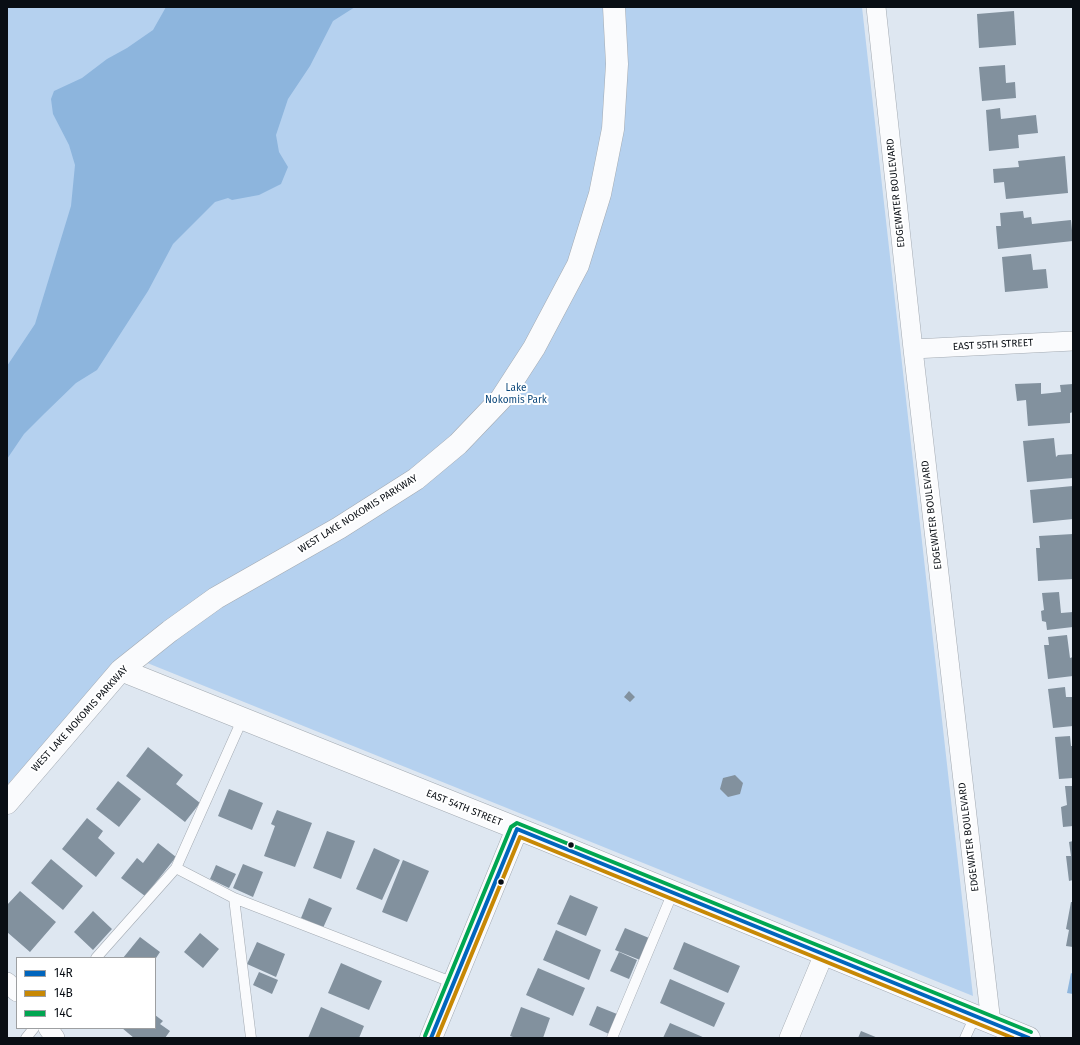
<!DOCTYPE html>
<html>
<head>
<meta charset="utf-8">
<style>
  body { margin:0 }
  #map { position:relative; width:1080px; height:1045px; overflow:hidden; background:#dee7f1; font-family:"Fira Sans",sans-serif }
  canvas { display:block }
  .frame { position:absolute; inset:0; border:8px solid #090e14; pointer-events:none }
  .legend { position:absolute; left:16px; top:957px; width:140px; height:72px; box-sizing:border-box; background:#fff; border:1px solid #9d9fa1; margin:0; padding:5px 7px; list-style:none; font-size:12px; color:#090e14 }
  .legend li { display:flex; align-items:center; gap:8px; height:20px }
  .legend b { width:20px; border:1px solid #9d9fa1 }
</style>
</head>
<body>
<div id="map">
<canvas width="1080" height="1045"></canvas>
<div class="frame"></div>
<ul class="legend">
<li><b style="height:5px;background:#0065bd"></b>14R</li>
<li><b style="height:5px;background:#c78804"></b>14B</li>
<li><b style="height:5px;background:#00a651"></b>14C</li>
</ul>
</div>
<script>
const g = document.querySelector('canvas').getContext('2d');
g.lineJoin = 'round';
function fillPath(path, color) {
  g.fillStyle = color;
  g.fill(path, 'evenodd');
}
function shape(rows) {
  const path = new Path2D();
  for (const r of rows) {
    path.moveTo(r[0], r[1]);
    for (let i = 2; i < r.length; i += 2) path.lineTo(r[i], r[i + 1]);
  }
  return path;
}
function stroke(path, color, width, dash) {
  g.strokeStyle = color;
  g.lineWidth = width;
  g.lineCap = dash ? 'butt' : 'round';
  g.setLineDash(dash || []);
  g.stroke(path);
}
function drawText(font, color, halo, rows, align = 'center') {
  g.font = font + ' "Fira Sans",sans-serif';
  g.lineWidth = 4;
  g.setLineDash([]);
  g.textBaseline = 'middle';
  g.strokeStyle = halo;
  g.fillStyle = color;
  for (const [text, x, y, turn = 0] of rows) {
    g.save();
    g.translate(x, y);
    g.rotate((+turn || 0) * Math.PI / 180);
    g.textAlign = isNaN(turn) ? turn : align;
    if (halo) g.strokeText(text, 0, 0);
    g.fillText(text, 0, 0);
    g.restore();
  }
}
fillPath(shape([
  [7,7,862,7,973,996,125,654,7,785]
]), '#b5d1ef');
fillPath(shape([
  [166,7,355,7,333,21,310,66,288,99,276,135,279,152,288,167,281,184,259,195,232,200,228,198,215,202,173,244,148,291,97,370,76,383,45,413,24,434,7,459,7,366,35,324,71,206,75,165,69,145,53,114,51,99,54,91,82,78,107,59,127,48,153,30],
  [1071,973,1073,974,1073,994,1067,993]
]), '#8db5dd');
fillPath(shape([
  [1014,11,1016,45,979,48,977,14],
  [1005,65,1006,83,1015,82,1016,98,982,101,979,67],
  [1000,108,1001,119,1036,115,1038,133,1018,135,1019,148,989,151,986,110],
  [1065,156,1068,193,1006,199,1004,182,994,183,993,169,1019,167,1018,161],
  [1023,211,1024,218,1031,217,1032,224,1071,220,1073,241,998,249,996,226,1001,226,1000,213],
  [1031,254,1033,270,1046,269,1048,288,1005,292,1002,257],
  [1041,383,1041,394,1061,392,1060,385,1073,384,1073,412,1070,413,1070,423,1028,426,1026,400,1017,401,1015,384],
  [1054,438,1056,457,1058,455,1073,454,1073,478,1027,482,1023,441],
  [1073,486,1073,519,1033,523,1030,490],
  [1073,534,1073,579,1038,581,1036,548,1040,548,1039,536],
  [1059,592,1061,613,1073,612,1073,627,1047,630,1046,622,1042,621,1041,611,1044,610,1042,593],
  [1067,635,1070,658,1073,657,1073,676,1048,679,1044,645,1049,645,1048,637],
  [1065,687,1066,697,1073,697,1073,726,1053,728,1048,689],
  [629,691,635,697,630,702,624,697],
  [1070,736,1071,746,1073,746,1073,778,1059,779,1055,737],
  [148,747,183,775,176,784,200,803,185,822,126,776],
  [735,775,743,783,740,794,728,797,720,789,723,778],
  [118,781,141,799,119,827,96,809],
  [1065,786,1073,786,1073,826,1063,827,1061,807,1067,805],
  [229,789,263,803,252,830,218,816],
  [277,810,312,823,295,867,264,856,275,826,271,824],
  [87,818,103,831,98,838,115,853,96,877,62,849],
  [327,831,355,841,341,879,313,868],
  [1073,841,1073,880,1069,881,1066,856,1071,856,1069,842],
  [158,843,176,857,145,896,121,878,137,858,143,863],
  [374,848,400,860,382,900,356,889],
  [51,859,83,886,63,910,31,883],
  [403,860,429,871,407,922,382,912],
  [243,864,263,872,253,897,233,888],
  [216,865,236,874,229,888,210,879],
  [20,891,56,922,30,952,7,932,7,905],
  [570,895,598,907,586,936,557,924],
  [309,898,332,908,323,928,301,918],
  [1071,902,1073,902,1073,947,1066,946,1069,930,1066,929],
  [93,911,112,929,93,950,74,932],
  [625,928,649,938,640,960,615,950],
  [556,930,601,950,589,980,543,960],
  [200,933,219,949,203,968,184,952],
  [140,937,160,952,156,958,123,958],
  [257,942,285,954,276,977,247,964],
  [684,942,740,966,728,993,673,969],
  [619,952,637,960,629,979,610,971],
  [341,963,382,981,369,1010,328,993],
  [538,968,585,988,573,1016,526,995],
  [259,972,278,980,272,994,253,985],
  [670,979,725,1003,714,1027,660,1003],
  [597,1006,617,1014,609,1034,589,1025],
  [321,1007,364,1026,359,1038,308,1038],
  [521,1007,550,1018,543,1038,516,1038,510,1036],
  [155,1015,163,1021,160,1024,170,1031,165,1038,134,1038,122,1028,155,1028],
  [670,1023,705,1038,663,1038],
  [861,1031,878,1038,858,1038]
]), '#82919e');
const lane = shape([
  [176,868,234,898,454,983],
  [234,898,251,1038],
  [96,958,176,868,242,720],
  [26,1038,34,1028],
  [612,1038,673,892],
  [965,1038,975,1016]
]);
const street = shape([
  [876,7,913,349,991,1023],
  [913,349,1073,341],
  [7,982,17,992],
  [48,1028,55,1038],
  [789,1038,824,954]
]);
const secondary = shape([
  [121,670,541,838,1029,1038],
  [7,803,121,670,170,631,216,598,339,528,416,479,458,444,501,399,534,348,578,265,600,194,613,129,617,64,614,7],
  [431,1038,517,829]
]);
stroke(lane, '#a3aab2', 11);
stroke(street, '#a3aab2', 20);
stroke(secondary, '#a3aab2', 23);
stroke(lane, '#fafbfd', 10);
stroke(street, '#fafbfd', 19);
stroke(secondary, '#fafbfd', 22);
stroke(shape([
  [517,829,1029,1038],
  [431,1038,517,829]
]), '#0065bd', 4);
stroke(shape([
  [437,1038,520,837,1013,1038]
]), '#c78804', 4);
stroke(shape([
  [425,1036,511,827,517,823,1031,1032]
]), '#00a651', 4);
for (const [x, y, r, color] of [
  [571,845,3.5,"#090e14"],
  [501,882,3.5,"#090e14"]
]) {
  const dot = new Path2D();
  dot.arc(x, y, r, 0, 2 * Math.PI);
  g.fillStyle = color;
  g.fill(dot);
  stroke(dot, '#fff', 1.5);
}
drawText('10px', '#090e14', '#fff', [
  ["EDGEWATER BOULEVARD",896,193,-96],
  ["EAST 55TH STREET",993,345,-3],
  ["WEST LAKE NOKOMIS PARKWAY",358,514,-32],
  ["EDGEWATER BOULEVARD",932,515,-97],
  ["WEST LAKE NOKOMIS PARKWAY",80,719,-48],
  ["EAST 54TH STREET",464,808,22],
  ["EDGEWATER BOULEVARD",969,837,-97]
]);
drawText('10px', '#0d487b', '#fff', [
  ["Lake",516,388],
  ["Nokomis Park",516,400]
]);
</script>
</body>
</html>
